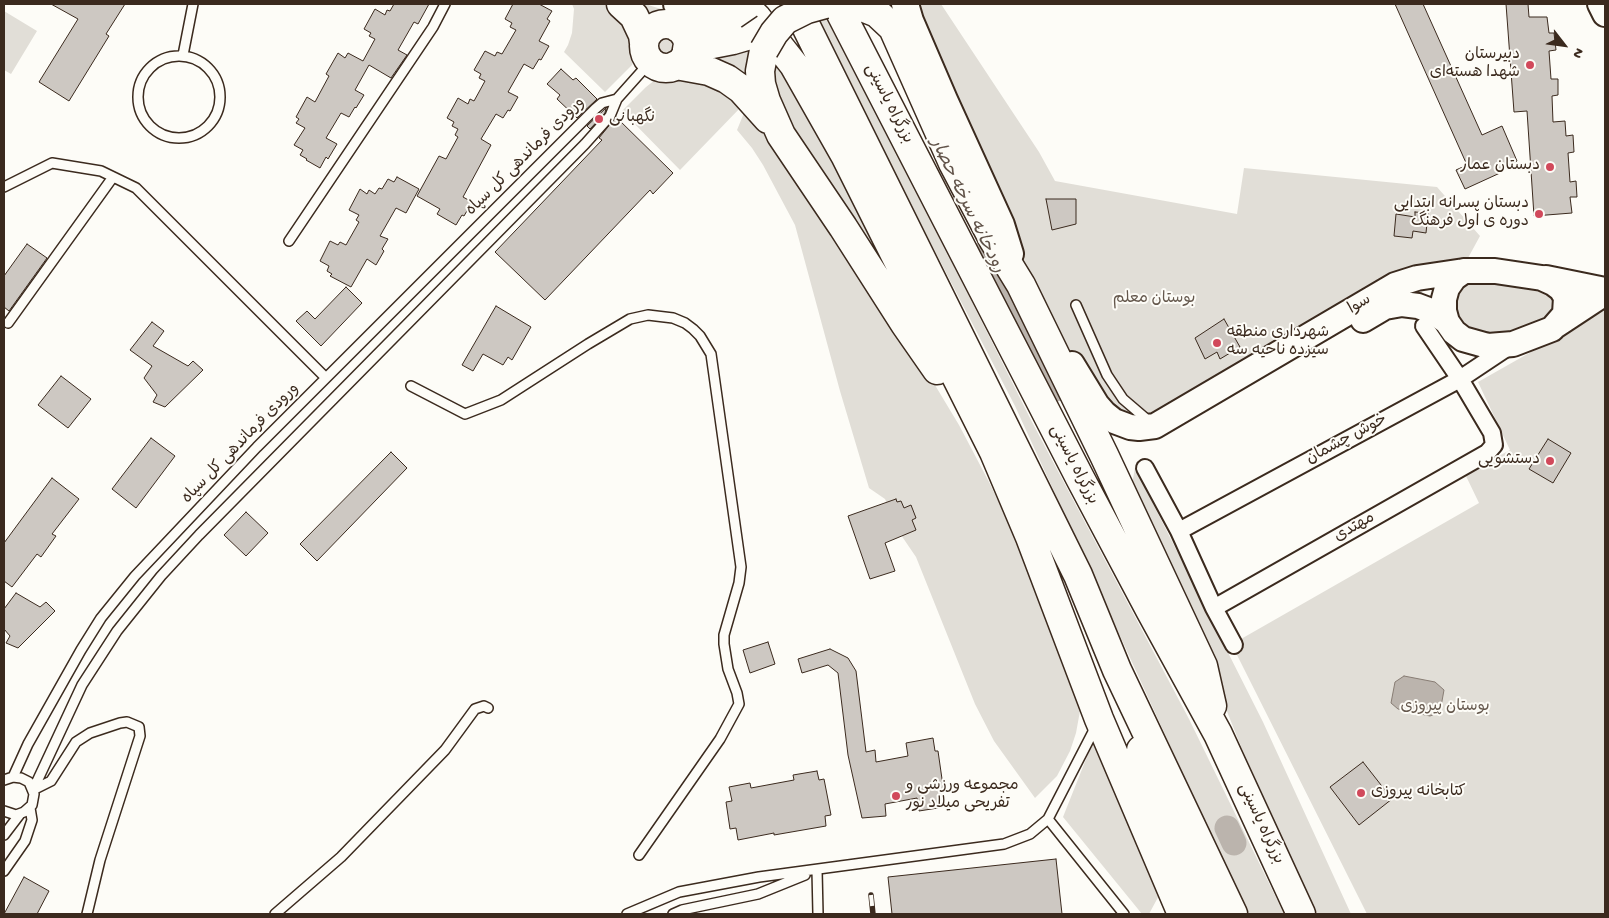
<!DOCTYPE html>
<html>
<head>
<meta charset="utf-8">
<style>
  body { margin:0 }
  #map { position:relative; width:1609px; height:918px; overflow:hidden; background:#fdfcf7; font-family:"Gochi Hand",sans-serif }
  canvas { display:block }
  .frame { position:absolute; inset:0; border:5px solid #3b2a1e; pointer-events:none }
  .north { position:absolute; left:1539px; top:20px; width:50px; height:50px; -webkit-text-stroke:4px #fdfcf7; paint-order:stroke; rotate:120deg; font-size:14px; font-weight:700; line-height:20px; text-align:center; color:#3b2a1e }
  .north::after { content:''; display:block; margin:auto; width:18px; height:22px; background:#3b2a1e; clip-path:polygon(50% 0,100% 100%,50% 72%,0 100%) }
</style>
</head>
<body>
<div id="map">
<canvas width="1609" height="918"></canvas>
<div class="frame"></div>
<div class="north">N</div>
</div>
<script>
const g = document.querySelector('canvas').getContext('2d');
g.lineJoin = 'round';
function fillPath(path, color) {
  g.fillStyle = color;
  g.fill(path, 'evenodd');
}
function shape(rows) {
  const path = new Path2D();
  for (const r of rows) {
    if (r.length === 3) {
      path.moveTo(r[0] + r[2], r[1]);
      path.arc(r[0], r[1], r[2], 0, 2 * Math.PI);
      continue;
    }
    path.moveTo(r[0], r[1]);
    for (let i = 2; i < r.length; i += 2) path.lineTo(r[i], r[i + 1]);
  }
  return path;
}
function stroke(path, color, width, dash) {
  g.strokeStyle = color;
  g.lineWidth = width;
  g.lineCap = dash ? 'butt' : 'round';
  g.setLineDash(dash || []);
  g.stroke(path);
}
function drawText(font, color, halo, rows, align = 'center') {
  g.font = font + ' "Gochi Hand","Playpen Sans Arabic",sans-serif';
  g.lineWidth = 4;
  g.setLineDash([]);
  g.textBaseline = 'middle';
  g.strokeStyle = halo;
  g.fillStyle = color;
  for (const [text, x, y, turn = 0] of rows) {
    g.save();
    g.translate(x, y);
    g.rotate((+turn || 0) * Math.PI / 180);
    g.textAlign = isNaN(turn) ? turn : align;
    if (halo) g.strokeText(text, 0, 0);
    g.fillText(text, 0, 0);
    g.restore();
  }
}
fillPath(shape([
  [572,4,614,4,639,49,632,65,605,92,564,52,568,45,572,33,574,9],
  [629,4,645,4,674,13,673,18,662,17,653,21,648,25],
  [807,4,823,4,1032,422,1189,719,1284,914,1249,914,1221,857,1015,406],
  [915,4,941,4,1039,152,1055,181,1237,214,1244,168,1437,187,1480,236,1468,258,1415,267,1152,417,1125,421,1072,357,1027,269,999,205],
  [4,11,37,31,11,74,4,70],
  [669,32,673,34,682,49,664,60,660,59,654,51,657,38,660,35],
  [750,40,759,95,695,49],
  [778,59,911,307,803,153,764,72],
  [671,74,709,79,742,106,680,170,622,111,646,87,655,80],
  [746,108,763,123,894,317,959,425,989,482,1035,578,1080,693,1080,711,1076,733,1070,751,1057,776,1035,798,994,741,975,704,916,557,901,535,885,499,869,488,840,391,795,225,763,165,752,148,737,130],
  [1470,279,1554,290,1557,319,1502,337,1477,332,1467,326,1460,318,1455,310,1456,293],
  [1605,310,1605,914,1367,914,1236,653,1241,639,1479,503,1465,474,1510,450,1478,382],
  [1135,468,1263,722,1351,914,1317,914,1242,749,1214,679,1132,484],
  [1098,729,1163,888,1149,914,1142,914,1063,817]
]), '#e1ded7');
const water = shape([
  [1404,676,1435,682,1444,690,1440,712,1430,716,1398,709,1391,703,1395,682,1404,676]
]);
fillPath(water, '#bbb4ad');
stroke(water, '#887d74', 1);
stroke(shape([
  [987,250,1056,389],
  [1227,828,1234,843]
]), '#bbb4ad', 25);
const building = shape([
  [51,4,125,4,106,34,109,36,69,101,39,82,78,19,51,4],
  [394,4,429,4,418,24,414,22,398,50,407,55,391,78,369,65,355,90,364,95,356,108,355,107,349,117,341,113,326,138,337,144,328,159,326,157,320,168,306,160,307,159,300,155,303,150,294,145,305,128,296,123,299,119,296,117,307,97,315,102,329,76,326,74,338,53,345,58,348,53,363,61,375,39,369,36,371,33,364,29,375,9,385,15,387,10,390,11,394,4],
  [513,4,539,4,552,11,547,19,550,21,539,41,549,46,541,60,539,59,533,69,524,64,508,92,518,97,510,111,508,110,503,118,496,114,481,139,491,145,463,197,472,202,464,216,462,215,456,225,437,214,440,209,417,196,439,156,446,159,458,137,455,135,458,129,452,126,454,122,447,118,458,98,468,104,470,99,474,101,485,81,479,78,481,74,474,70,485,51,495,56,497,52,502,54,516,30,510,27,512,23,505,19,513,4],
  [1395,4,1423,4,1482,135,1502,126,1517,161,1498,170,1500,173,1465,189,1456,170,1467,165,1395,4],
  [1506,4,1528,4,1529,17,1547,17,1549,33,1554,33,1556,50,1549,51,1551,79,1558,79,1558,95,1552,96,1553,122,1565,121,1566,136,1573,135,1574,152,1568,153,1570,182,1576,181,1577,197,1570,197,1572,213,1534,216,1527,111,1514,112,1506,4],
  [561,69,573,80,576,78,597,99,577,118,557,99,560,95,547,84,561,69],
  [606,108,605,113,590,129,587,126,606,108],
  [616,117,673,173,653,194,650,190,545,300,495,252,602,140,599,138,616,117],
  [397,177,419,189,406,213,396,208,380,236,388,239,382,249,384,251,376,265,367,259,351,287,330,276,332,274,327,271,329,266,320,261,330,241,338,245,340,242,346,245,359,222,356,220,359,215,349,210,360,189,367,194,369,190,375,194,379,188,382,189,388,179,394,182,397,177],
  [1046,199,1076,199,1076,224,1052,230,1046,199],
  [1415,212,1428,213,1426,233,1413,231,1412,238,1394,236,1396,214,1415,217,1415,212],
  [27,244,47,258,9,311,4,307,4,276,27,244],
  [346,287,362,303,321,346,296,321,307,311,315,319,346,287],
  [496,306,531,327,512,360,508,357,503,365,483,354,473,371,462,365,496,306],
  [1224,319,1240,347,1220,359,1217,352,1205,359,1195,338,1224,319],
  [152,322,164,331,153,346,188,366,193,361,203,370,165,407,153,402,157,395,144,378,152,366,130,350,152,322],
  [61,376,91,399,68,428,38,405,61,376],
  [151,438,175,456,136,508,112,489,151,438],
  [1548,439,1571,453,1553,483,1529,469,1548,439],
  [391,452,407,468,317,561,300,544,391,452],
  [52,478,79,499,52,534,56,536,41,557,37,554,12,587,4,581,4,543,52,478],
  [896,499,897,502,901,501,904,508,911,505,916,518,912,520,916,530,885,543,895,571,870,579,848,516,896,499],
  [246,512,268,533,246,556,224,535,246,512],
  [16,593,40,607,46,602,55,611,18,648,6,643,10,636,4,629,4,609,16,593],
  [768,642,775,664,750,673,743,650,768,642],
  [830,649,848,658,856,671,866,752,875,750,876,762,908,756,906,743,933,738,935,751,938,751,944,793,942,794,944,807,919,811,917,798,885,804,886,816,862,818,848,755,838,673,828,665,802,673,798,659,830,649],
  [1363,762,1392,799,1359,825,1330,787,1363,762],
  [817,771,819,780,824,779,831,815,825,816,826,826,774,835,774,833,738,840,736,828,730,829,726,802,732,801,729,787,750,783,751,788,794,780,793,775,817,771],
  [1056,859,1062,914,892,914,888,877,1056,859],
  [24,877,49,891,37,914,4,914,24,877]
]);
fillPath(building, '#cdc8c2');
stroke(building, '#3b2a1e', 1);
const service = shape([
  [183,55,193,4],
  [179,97,41],
  [4,187,52,163,101,171,136,188,326,378],
  [289,241,433,27,445,4],
  [1076,305,1107,375,1123,399,1151,423],
  [8,323,113,177],
  [411,386,465,414,501,400,588,344,630,319,648,315,673,318,685,323,693,329,700,336,711,354,741,567,739,583,724,635,724,644,728,669,737,693,739,704,720,739,639,855],
  [13,777,28,744,81,650,101,618,135,576,257,447,595,109,602,103,617,99],
  [4,780,13,777,21,778,29,782,34,794,32,805,24,812,16,815,4,811],
  [33,790,82,685,117,631,161,576,199,535,585,144,610,116,617,99,650,62],
  [33,790,51,781,76,742,90,733,120,723,127,722,139,727,140,736,100,860,87,914],
  [1048,819,1124,914],
  [4,835,20,814],
  [817,870,818,914],
  [4,871,25,841,32,820,30,808],
  [275,914,341,857,445,750,475,709,484,706,488,708],
  [627,914,679,892,759,877,1004,844,1030,834,1048,819,1096,726],
  [673,914,682,910,758,894,805,875]
]);
const minor = shape([
  [1145,468,1179,531,1214,608,1234,645],
  [1179,531,1460,379,1511,345],
  [1214,608,1487,453,1494,445,1492,433,1460,379,1424,326]
]);
const secondary = shape([
  [1600,4,1605,14],
  [1464,271,1495,271,1542,278,1553,283,1561,289,1566,297,1565,314,1552,329,1513,344,1488,346,1463,339,1454,332,1447,322,1444,311,1444,299,1447,288,1454,278,1464,271],
  [1546,278,1605,290],
  [1363,320,1385,307,1402,304,1418,306,1434,312,1447,322],
  [1555,326,1605,293],
  [1072,364,1097,405,1104,413,1114,421,1130,427,1139,428,1155,426,1395,285,1417,278,1464,271]
]);
const primary = shape([
  [677,4,686,6,706,5,712,4],
  [905,4,910,21,944,100,1001,225,1010,254]
]);
const trunk = shape([
  [621,4,634,16,643,35,644,43],
  [743,4,757,18,794,65,845,155,994,452,1030,537,1099,719,1182,914],
  [795,4,1078,575,1117,670,1233,914],
  [836,4,1080,478,1150,610,1218,734,1301,914],
  [855,4,877,13,893,28,953,163,994,241,1021,285,1104,455,1203,666,1212,706],
  [666,46,22],
  [678,28,706,23,733,15],
  [687,49,733,40,750,35],
  [764,50,760,71,761,84,766,101,781,135,843,227,905,324,937,370],
  [676,65,709,71,727,79,741,89,768,119],
  [1141,750,1157,804,1203,914]
]);
stroke(service, '#3b2a1e', 12);
stroke(minor, '#3b2a1e', 20);
stroke(secondary, '#3b2a1e', 28);
stroke(primary, '#3b2a1e', 30);
stroke(trunk, '#3b2a1e', 31);
stroke(service, '#fdfcf7', 9);
stroke(minor, '#fdfcf7', 16);
stroke(secondary, '#fdfcf7', 24);
stroke(primary, '#fdfcf7', 26);
stroke(trunk, '#fdfcf7', 28);
const rail = shape([
  [871,895,873,914]
]);
stroke(rail, '#3b2a1e', 5.5);
stroke(rail, '#fdfcf7', 4, [11]);
const trunkBridge = shape([
  [733,15,749,4],
  [764,50,774,33,785,20,807,9,825,4]
]);
stroke(trunkBridge, '#3b2a1e', 31, []);
stroke(trunkBridge, '#fdfcf7', 28);
for (const [x, y, r, color] of [
  [1530,65,5,"#d1495b"],
  [599,119,5,"#d1495b"],
  [1550,167,5,"#d1495b"],
  [1539,214,5,"#d1495b"],
  [1217,343,5,"#d1495b"],
  [1550,461,5,"#d1495b"],
  [1361,793,5,"#d1495b"],
  [896,796,5,"#d1495b"]
]) {
  const dot = new Path2D();
  dot.arc(x, y, r, 0, 2 * Math.PI);
  g.fillStyle = color;
  g.fill(dot);
  stroke(dot, '#fdfcf7', 2);
}
drawText('16px', '#3b2a1e', '#fdfcf7', [
  ["دبیرستان",1520,56],
  ["شهدا هسته‌ای",1520,74],
  ["نگهبانی",609,119,"left"],
  ["دبستان عمار",1540,167],
  ["دبستان پسرانه ابتدایی",1529,205],
  ["دوره ی اول فرهنگ",1529,223],
  ["شهرداری منطقه",1227,334,"left"],
  ["سیزده ناحیه سه",1227,352,"left"],
  ["دستشویی",1540,461],
  ["مجموعه ورزشی و",906,787,"left"],
  ["تفریحی میلاد نور",906,805,"left"],
  ["کتابخانه پیروزی",1371,793,"left"]
], 'right');
drawText('16px', '#3b2a1e', '#fdfcf7', [
  ["بزرگراه یاسینی",888,104,63],
  ["ورودی فرماندهی کل سپاه",526,157,-45],
  ["سوا",1360,305,-31],
  ["خوش چشمان",1347,440,-28],
  ["ورودی فرماندهی کل سپاه",241,444,-46],
  ["بزرگراه یاسینی",1073,465,63],
  ["مهتدی",1355,528,-30],
  ["بزرگراه یاسینی",1260,824,65]
]);
drawText('16px', '#64574c', '#fdfcf7', [
  ["بوستان معلم",1154,300],
  ["بوستان پیروزی",1445,708]
]);
drawText('italic 18px', '#615349', '#fdfcf7', [
  ["رودخانه سرخه حصار",966,206,64]
]);
</script>
</body>
</html>
